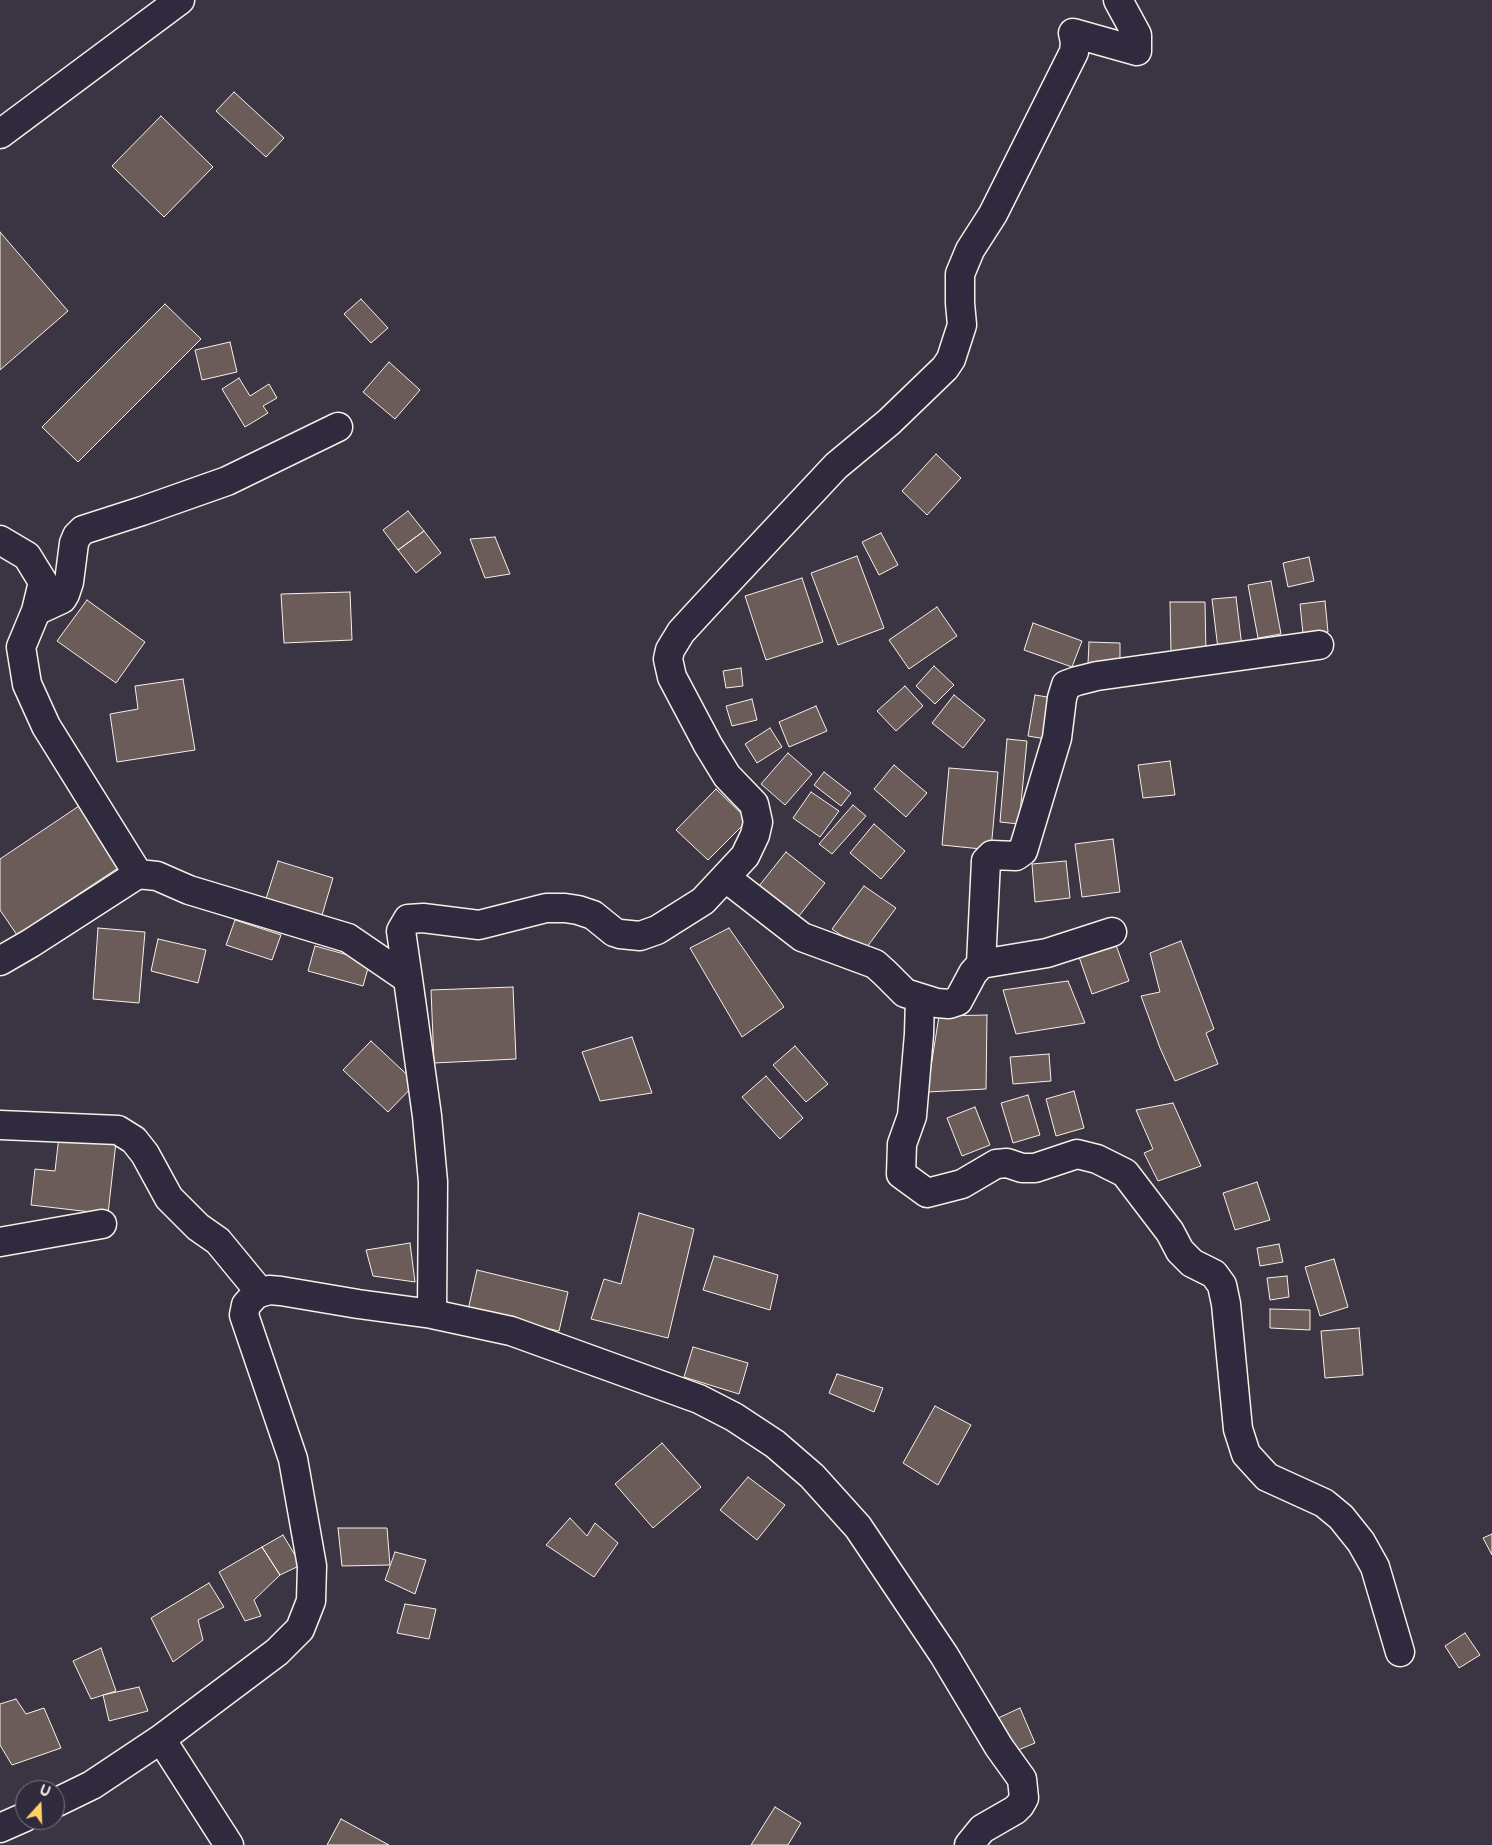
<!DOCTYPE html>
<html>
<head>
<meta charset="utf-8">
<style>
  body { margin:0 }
  #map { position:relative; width:1492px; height:1845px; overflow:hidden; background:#3b3443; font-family:"Balsamiq Sans",sans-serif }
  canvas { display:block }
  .north { position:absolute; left:15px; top:1780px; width:50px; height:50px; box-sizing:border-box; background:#2f2a3d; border:1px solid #7e7a81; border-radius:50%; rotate:20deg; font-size:14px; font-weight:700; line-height:20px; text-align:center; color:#f4f1e8 }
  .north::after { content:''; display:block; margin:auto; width:18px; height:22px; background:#ffd166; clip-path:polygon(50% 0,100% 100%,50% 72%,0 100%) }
</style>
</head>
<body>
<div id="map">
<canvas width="1492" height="1845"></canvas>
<div class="north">U</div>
</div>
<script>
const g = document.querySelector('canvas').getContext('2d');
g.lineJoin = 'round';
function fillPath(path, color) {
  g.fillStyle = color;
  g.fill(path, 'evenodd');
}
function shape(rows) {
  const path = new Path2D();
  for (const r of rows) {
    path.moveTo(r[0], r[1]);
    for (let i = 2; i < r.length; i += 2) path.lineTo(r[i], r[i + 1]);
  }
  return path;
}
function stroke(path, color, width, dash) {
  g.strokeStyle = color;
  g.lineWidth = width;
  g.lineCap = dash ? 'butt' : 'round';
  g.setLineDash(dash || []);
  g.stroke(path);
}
const building = shape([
  [234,92,284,138,266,157,216,111,234,92],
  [161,116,213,167,164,217,112,166,161,116],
  [0,232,68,311,0,370,0,232],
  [361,299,388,328,371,343,344,314,361,299],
  [165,304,201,339,78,462,42,427,165,304],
  [230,342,237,372,202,380,195,350,230,342],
  [389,362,420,390,395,419,363,392,389,362],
  [239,378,250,396,269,384,277,398,263,406,268,413,245,427,222,389,239,378],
  [936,454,961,478,927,515,902,491,936,454],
  [408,511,424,531,398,550,383,530,408,511],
  [424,531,441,553,416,573,398,550,424,531],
  [881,533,898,565,879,575,862,542,881,533],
  [495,537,510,574,485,578,470,539,495,537],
  [857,556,884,628,838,645,811,573,857,556],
  [1309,557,1314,581,1288,587,1283,563,1309,557],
  [802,578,823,642,766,660,745,596,802,578],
  [1271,581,1281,634,1258,638,1248,585,1271,581],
  [350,592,352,640,284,643,281,594,350,592],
  [1236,597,1242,647,1218,649,1212,599,1236,597],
  [87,600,145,642,116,683,57,641,87,600],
  [1325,601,1328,632,1303,634,1300,604,1325,601],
  [1170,602,1205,602,1206,654,1171,654,1170,602],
  [937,607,957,636,909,669,889,640,937,607],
  [1033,623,1082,641,1072,667,1024,650,1033,623],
  [1089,642,1120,643,1120,665,1088,664,1089,642],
  [934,666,954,685,935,704,916,686,934,666],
  [741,668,743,686,726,688,723,671,741,668],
  [183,679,195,750,117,762,110,714,138,709,135,686,183,679],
  [905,686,923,706,896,731,877,711,905,686],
  [954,695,985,720,963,748,932,723,954,695],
  [1035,695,1059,699,1052,740,1028,736,1035,695],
  [752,699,757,720,732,726,726,706,752,699],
  [816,706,827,731,789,747,779,722,816,706],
  [770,728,782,747,757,763,745,744,770,728],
  [1007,739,1027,741,1019,824,1000,822,1007,739],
  [788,753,812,774,785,805,761,784,788,753],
  [1170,761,1175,795,1143,798,1138,765,1170,761],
  [894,765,927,793,906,817,874,789,894,765],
  [949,768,998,772,991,850,942,845,949,768],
  [824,772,851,793,841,806,814,785,824,772],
  [716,789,748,820,708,860,676,830,716,789],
  [811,792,839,811,820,837,793,818,811,792],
  [853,805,866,816,832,854,819,844,853,805],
  [79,806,121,866,17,935,0,910,0,859,79,806],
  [874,824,905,851,881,879,850,853,874,824],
  [1113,839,1120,892,1082,897,1075,844,1113,839],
  [786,852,825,883,799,916,759,886,786,852],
  [278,861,333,878,320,922,264,905,278,861],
  [1066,861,1070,898,1035,902,1032,864,1066,861],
  [864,886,896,908,864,951,832,929,864,886],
  [235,920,281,935,272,960,226,945,235,920],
  [98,928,145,932,139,1003,93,999,98,928],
  [729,928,784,1007,742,1037,690,948,729,928],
  [158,939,206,950,198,983,151,971,158,939],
  [1181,941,1214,1029,1206,1033,1218,1064,1175,1081,1160,1048,1141,996,1160,992,1150,953,1181,941],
  [1116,945,1129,981,1092,994,1079,957,1116,945],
  [315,946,370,961,363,986,308,971,315,946],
  [1068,981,1085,1023,1016,1034,1003,990,1068,981],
  [513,987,516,1059,434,1063,431,990,513,987],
  [987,1015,986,1089,927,1092,939,1016,987,1015],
  [632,1037,652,1093,600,1101,582,1052,632,1037],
  [371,1041,416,1083,388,1112,343,1070,371,1041],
  [795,1046,828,1084,806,1102,773,1065,795,1046],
  [1049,1054,1051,1081,1013,1084,1010,1057,1049,1054],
  [766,1076,803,1118,780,1139,742,1097,766,1076],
  [1074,1091,1084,1128,1056,1136,1046,1099,1074,1091],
  [1028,1095,1040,1135,1013,1143,1001,1103,1028,1095],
  [1173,1103,1201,1166,1158,1181,1144,1153,1153,1149,1136,1110,1173,1103],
  [975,1107,990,1145,962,1156,947,1118,975,1107],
  [59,1136,116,1142,108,1214,31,1205,35,1169,55,1171,59,1136],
  [1257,1182,1270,1220,1235,1230,1223,1193,1257,1182],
  [639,1213,694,1229,668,1338,591,1319,604,1279,621,1284,639,1213],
  [410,1243,415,1282,373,1276,366,1250,410,1243],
  [1279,1244,1283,1262,1260,1266,1257,1248,1279,1244],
  [714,1256,778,1275,770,1310,703,1290,714,1256],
  [1334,1259,1348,1307,1320,1316,1305,1267,1334,1259],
  [477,1270,568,1292,559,1331,468,1310,477,1270],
  [1287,1276,1289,1297,1270,1300,1267,1278,1287,1276],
  [1270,1309,1310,1310,1310,1330,1270,1328,1270,1309],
  [1359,1328,1363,1375,1325,1378,1321,1331,1359,1328],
  [693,1347,748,1363,739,1394,684,1377,693,1347],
  [837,1374,883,1388,874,1412,829,1393,837,1374],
  [935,1406,971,1425,938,1485,903,1463,935,1406],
  [662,1443,701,1487,653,1528,615,1484,662,1443],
  [748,1477,785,1505,757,1540,720,1510,748,1477],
  [570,1518,587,1536,595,1523,618,1543,594,1577,546,1545,570,1518],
  [338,1528,387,1528,390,1565,342,1566,338,1528],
  [1492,1534,1492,1555,1483,1538,1492,1534],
  [283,1535,301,1565,280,1575,262,1547,283,1535],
  [262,1547,280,1575,254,1600,261,1616,245,1621,219,1572,262,1547],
  [395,1552,426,1560,415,1594,385,1580,395,1552],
  [209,1583,224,1607,198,1620,203,1640,173,1662,151,1618,209,1583],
  [405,1604,436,1609,429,1639,397,1633,405,1604],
  [1465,1633,1480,1655,1459,1668,1445,1646,1465,1633],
  [101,1648,116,1691,91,1699,73,1661,101,1648],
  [139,1687,148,1711,109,1721,103,1695,139,1687],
  [16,1699,26,1714,44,1708,61,1748,12,1765,0,1745,0,1704,16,1699],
  [1020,1708,1035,1743,1011,1753,996,1719,1020,1708],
  [775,1807,801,1823,788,1845,751,1845,775,1807],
  [341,1819,389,1845,327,1845,341,1819]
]);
fillPath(building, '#6c5c59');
stroke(building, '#f4f1e8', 1);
const street = shape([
  [0,540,27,556,43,582,36,611,21,647,27,684,46,726,138,874],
  [36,611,62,599,65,594,69,582,74,543,77,536,83,530,142,511,227,481,338,427],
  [726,878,802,937,875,964,885,973,905,993,937,1003,949,1004,958,1001,973,973,981,964,1047,953,1112,932],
  [0,961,31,943,138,874,157,876,189,890,348,938,408,979,427,1116,433,1182,432,1314],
  [981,964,986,861,992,855,1016,856,1023,851,1057,738,1062,698,1066,685,1077,681,1097,676,1319,645],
  [408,979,401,931,408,919,423,918,479,925,546,908,565,908,578,910,593,915,614,932,620,934,640,936,657,930,703,901,745,856,755,835,758,822,754,804,727,776,708,745,672,677,668,659,670,650,681,632,704,607,836,466,889,422,945,368,951,359,962,325,960,303,960,274,970,250,993,214,1074,52,1075,42,1073,33,1137,51,1137,35,1118,0],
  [920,999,919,1034,912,1116,902,1144,901,1174,927,1193,962,1184,996,1164,1007,1163,1022,1168,1035,1168,1077,1154,1097,1159,1125,1173,1170,1232,1180,1251,1192,1263,1214,1274,1222,1285,1226,1304,1238,1429,1246,1454,1267,1477,1324,1503,1341,1517,1361,1542,1375,1567,1400,1652],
  [0,1125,118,1130,134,1140,145,1154,169,1198,198,1227,218,1241,260,1292],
  [0,1242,102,1224],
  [161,1739,229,1845],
  [55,1803,92,1785,161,1739,277,1652,300,1629,311,1601,312,1566,293,1459,244,1315,246,1305,256,1294,269,1290,281,1291,358,1304,432,1314,511,1331,699,1399,734,1417,775,1444,812,1476,858,1527,944,1655,999,1747,1022,1779,1024,1798,1020,1805,1015,1810,982,1829,969,1845],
  [0,1828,25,1817]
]);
const highway = shape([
  [0,134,180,0]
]);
stroke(street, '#f4f1e8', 31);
stroke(highway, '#f4f1e8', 31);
stroke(street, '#2f2a3d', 28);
stroke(highway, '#2f2a3d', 28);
</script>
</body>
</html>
